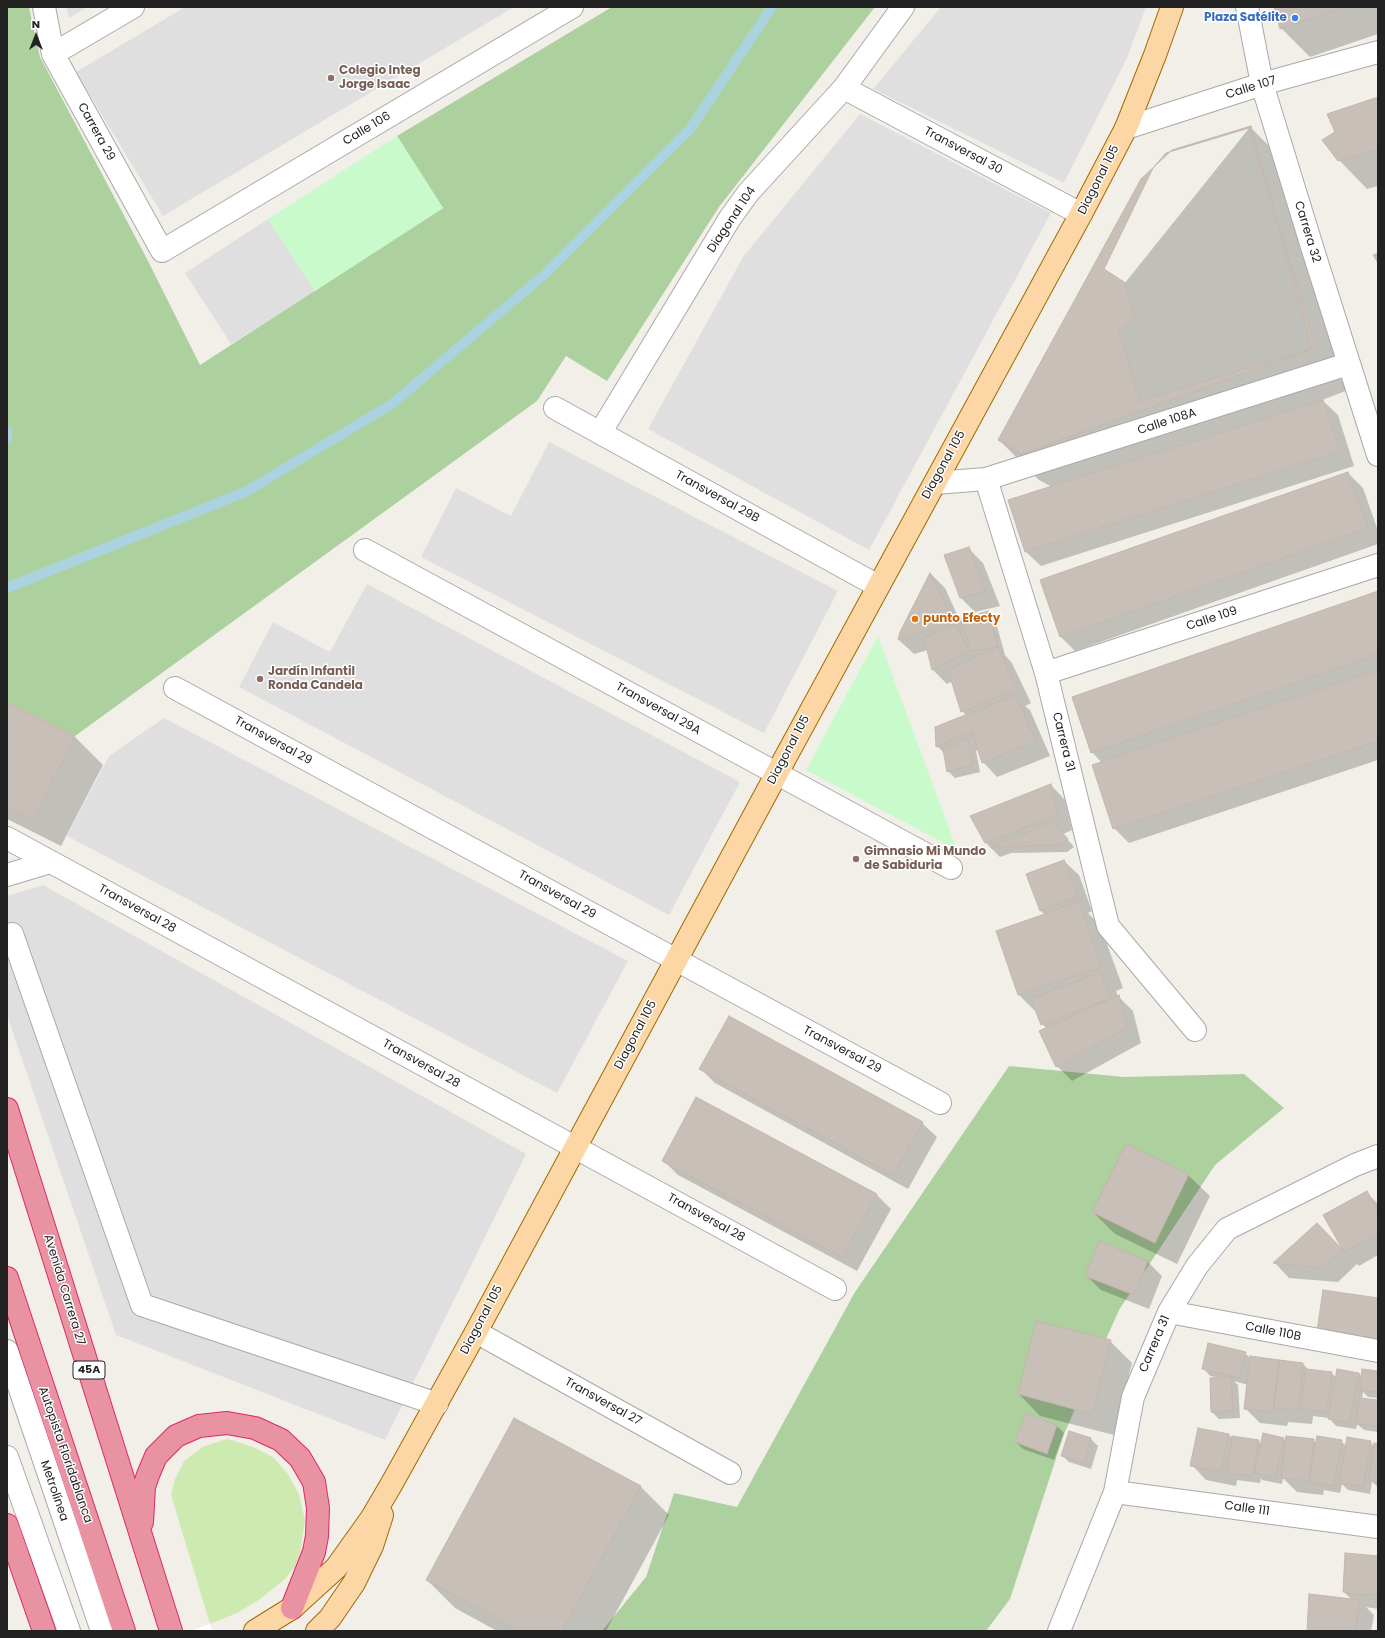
<!DOCTYPE html>
<html>
<head>
<meta charset="utf-8">
<style>
  body { margin:0 }
  #map { position:relative; width:1385px; height:1638px; overflow:hidden; background:#f2efe9; font-family:Poppins,sans-serif }
  canvas { display:block }
  .frame { position:absolute; inset:0; border:8px solid #222; pointer-events:none }
  .north { position:absolute; left:16px; top:16px; width:40px; height:40px; -webkit-text-stroke:3px #fff; paint-order:stroke; rotate:0deg; font-size:11px; font-weight:700; line-height:16px; text-align:center; color:#222 }
  .north::after { content:''; display:block; margin:auto; width:14px; height:18px; background:#222; clip-path:polygon(50% 0,100% 100%,50% 72%,0 100%) }
</style>
</head>
<body>
<div id="map">
<canvas width="1385" height="1638"></canvas>
<div class="frame"></div>
<div class="north">N</div>
</div>
<script>
const g = document.querySelector('canvas').getContext('2d');
g.lineJoin = 'round';
function fillPath(path, color) {
  g.fillStyle = color;
  g.fill(path, 'evenodd');
}
function shape(rows) {
  const path = new Path2D();
  for (const r of rows) {
    path.moveTo(r[0], r[1]);
    for (let i = 2; i < r.length; i += 2) path.lineTo(r[i], r[i + 1]);
  }
  return path;
}
function stroke(path, color, width, dash) {
  g.strokeStyle = color;
  g.lineWidth = width;
  g.lineCap = dash ? 'butt' : 'round';
  g.setLineDash(dash || []);
  g.stroke(path);
}
function drawText(font, color, halo, rows, align = 'center') {
  g.font = font + ' Poppins,sans-serif';
  g.lineWidth = 3;
  g.setLineDash([]);
  g.textBaseline = 'middle';
  g.strokeStyle = halo;
  g.fillStyle = color;
  for (const [text, x, y, turn = 0] of rows) {
    g.save();
    g.translate(x, y);
    g.rotate((+turn || 0) * Math.PI / 180);
    g.textAlign = isNaN(turn) ? turn : align;
    if (halo) g.strokeText(text, 0, 0);
    g.fillText(text, 0, 0);
    g.restore();
  }
}
fillPath(shape([
  [66,7,87,7,69,18],
  [185,7,514,7,163,216,76,72],
  [941,7,1146,7,1127,58,1064,183,873,89],
  [860,114,1051,213,869,550,648,429,743,257],
  [268,219,315,291,231,344,185,273],
  [549,442,838,591,764,733,421,557,456,488,511,516],
  [367,584,740,782,669,915,239,687,273,622,330,652],
  [164,718,628,961,557,1093,67,836,109,756],
  [43,885,526,1154,385,1440,116,1335,7,1015,7,896]
]), '#e0dfdf');
fillPath(shape([
  [228,1439,253,1447,273,1457,288,1474,299,1494,305,1520,300,1553,295,1567,285,1579,259,1600,237,1613,210,1624,171,1495,175,1479,184,1461,204,1446]
]), '#cdebb0');
fillPath(shape([
  [7,7,29,7,40,57,147,259,200,365,443,208,397,136,612,7,875,7,719,207,607,381,566,356,537,401,75,736,7,702],
  [1009,1066,1124,1077,1244,1074,1284,1108,1215,1165,1119,1310,1064,1434,1010,1599,986,1631,602,1631,646,1577,674,1493,737,1507,855,1292]
]), '#add19e');
fillPath(shape([
  [397,136,443,208,315,291,268,219],
  [878,636,957,850,806,770]
]), '#c8facc');
fillPath(shape([
  [210,1624,212,1631,190,1631]
]), '#fff');
fillPath(shape([
  [1275,7,1378,7,1378,34,1310,57,1281,28],
  [1378,98,1378,186,1367,189,1339,160,1336,132],
  [1250,127,1290,167,1351,389,1322,400,1338,415,1354,466,1041,566,1026,552,1010,501,1052,487,1039,480,999,440],
  [1348,473,1363,488,1378,531,1378,544,1075,651,1060,636],
  [968,548,983,563,1000,606,975,612,960,597],
  [931,574,945,588,960,621,987,612,995,619,1005,655,1012,663,1031,703,1025,706,1030,710,1050,756,997,777,983,762,979,749,976,751,980,772,955,778,948,771,945,754,937,746,966,715,962,711,953,681,947,684,933,670,928,650,914,654,899,640,901,633],
  [1378,592,1378,760,1129,843,1114,828,1102,763,1092,752],
  [7,703,74,736,103,765,61,846,7,819],
  [1051,785,1065,800,1072,830,1063,834,1074,847,1067,852,1011,853,1000,857,986,843],
  [1064,861,1079,875,1092,911,1088,913,1100,925,1123,988,1116,991,1118,996,1133,1011,1141,1043,1072,1081,1057,1066,1047,1029,1042,1024,1039,1015,1019,995,997,932,1045,915,1041,911,1027,875],
  [701,1069,922,1123,937,1137,908,1189,715,1083],
  [663,1160,876,1194,891,1209,857,1271,678,1175],
  [1188,1175,1210,1196,1177,1264,1115,1234,1093,1212],
  [1366,1192,1378,1204,1378,1255,1359,1266,1357,1264,1338,1282,1289,1278,1275,1263,1316,1224,1345,1252,1324,1216],
  [1099,1242,1148,1262,1162,1276,1149,1309,1101,1290,1086,1275],
  [1110,1341,1132,1363,1114,1435,1040,1416,1019,1394],
  [1245,1353,1251,1359,1251,1357,1303,1364,1309,1370,1331,1373,1337,1378,1359,1373,1362,1377,1378,1372,1378,1398,1368,1397,1363,1392,1362,1399,1378,1401,1378,1432,1364,1430,1357,1424,1356,1429,1336,1426,1329,1418,1313,1416,1312,1424,1288,1422,1287,1426,1260,1423,1245,1408,1248,1385,1234,1381,1238,1385,1240,1418,1219,1419,1212,1412,1211,1379,1221,1378,1210,1376,1203,1368],
  [1027,1414,1057,1426,1064,1433,1054,1460,1023,1449,1016,1442],
  [515,1419,641,1487,669,1515,606,1631,497,1631,455,1608,427,1580],
  [1199,1429,1229,1435,1233,1439,1258,1441,1261,1444,1283,1438,1286,1442,1313,1440,1317,1443,1341,1441,1346,1446,1370,1442,1375,1447,1378,1445,1378,1487,1372,1482,1370,1494,1348,1490,1342,1484,1340,1493,1324,1490,1323,1495,1297,1492,1283,1478,1282,1484,1262,1480,1261,1478,1260,1483,1237,1480,1236,1486,1206,1480,1192,1465],
  [1070,1432,1091,1439,1098,1446,1091,1469,1069,1462,1062,1455],
  [1378,1557,1378,1609,1366,1607,1374,1615,1371,1631,1308,1631,1352,1600,1344,1592]
]), '#0003');
stroke(shape([
  [7,430,7,439],
  [7,588,247,491,392,404,545,274,690,129,772,7]
]), '#aad3df', 10);
const building = shape([
  [1274,7,1344,7,1280,29,1274,7],
  [1378,97,1378,150,1338,161,1322,140,1335,132,1327,114,1378,97],
  [1251,126,1312,349,1022,454,998,440,1141,179,1172,150,1251,126],
  [1249,128,1316,347,1140,401,1119,331,1135,317,1124,282,1104,269,1153,168,1166,153,1249,128],
  [1378,253,1378,263,1373,255,1378,253],
  [1323,400,1340,451,1025,552,1008,500,1323,400],
  [1348,472,1368,528,1060,637,1040,580,1348,472],
  [969,547,986,591,960,598,944,555,969,547],
  [930,573,954,622,898,640,900,632,930,573],
  [1378,591,1378,654,1091,753,1072,697,1378,591],
  [988,611,998,647,972,651,960,620,988,611],
  [956,625,969,651,932,670,924,638,956,625],
  [998,647,1017,689,961,712,948,670,998,647],
  [1378,670,1378,741,1113,829,1092,765,1378,670],
  [1016,695,1036,741,982,763,972,732,936,747,935,727,1016,695],
  [7,702,75,736,33,819,7,806,7,702],
  [968,739,973,765,947,772,943,749,968,739],
  [1051,784,1058,815,985,843,970,816,1051,784],
  [1053,822,1068,839,1060,845,990,847,1053,822],
  [1064,860,1078,896,1040,911,1026,874,1064,860],
  [1079,902,1102,967,1018,995,996,931,1079,902],
  [1101,972,1111,998,1041,1025,1031,999,1101,972],
  [1119,995,1127,1028,1056,1067,1039,1031,1119,995],
  [729,1016,923,1122,893,1175,699,1069,729,1016],
  [696,1097,877,1194,842,1257,662,1161,696,1097],
  [1126,1144,1189,1174,1155,1243,1092,1212,1126,1144],
  [1367,1191,1378,1211,1378,1233,1344,1252,1323,1215,1367,1191],
  [1317,1223,1343,1250,1323,1268,1273,1263,1317,1223],
  [1099,1241,1148,1261,1134,1295,1085,1276,1099,1241],
  [1323,1290,1378,1298,1378,1340,1317,1331,1323,1290],
  [1036,1321,1111,1340,1092,1414,1018,1394,1036,1321],
  [1208,1343,1246,1352,1239,1378,1202,1369,1208,1343],
  [1250,1356,1279,1360,1273,1412,1244,1409,1250,1356],
  [1279,1360,1303,1363,1298,1410,1274,1408,1279,1360],
  [1306,1369,1332,1372,1326,1412,1301,1409,1306,1369],
  [1337,1369,1359,1373,1349,1423,1328,1419,1337,1369],
  [1362,1369,1378,1371,1378,1392,1360,1390,1362,1369],
  [1231,1377,1233,1411,1211,1412,1210,1378,1231,1377],
  [1359,1398,1378,1400,1378,1426,1356,1424,1359,1398],
  [1026,1413,1057,1425,1047,1454,1015,1442,1026,1413],
  [514,1418,641,1486,562,1631,520,1631,426,1580,514,1418],
  [1198,1428,1229,1434,1221,1472,1190,1466,1198,1428],
  [1069,1431,1091,1438,1084,1463,1061,1456,1069,1431],
  [1263,1433,1284,1438,1275,1477,1254,1473,1263,1433],
  [1232,1436,1259,1440,1253,1476,1227,1473,1232,1436],
  [1286,1436,1314,1439,1309,1481,1281,1478,1286,1436],
  [1317,1436,1342,1440,1334,1486,1309,1482,1317,1436],
  [1347,1437,1371,1441,1363,1487,1339,1483,1347,1437],
  [1374,1443,1378,1444,1378,1481,1369,1480,1374,1443],
  [1345,1553,1378,1556,1378,1594,1361,1595,1343,1592,1345,1553],
  [1309,1594,1360,1600,1355,1631,1307,1631,1309,1594]
]);
fillPath(building, '#c7bfb8');
stroke(building, '#c4b6ab', 1);
const minor = shape([
  [44,7,53,54,162,251,572,7],
  [1247,7,1262,84,1313,250,1378,455],
  [53,54,133,7],
  [844,88,1081,214],
  [1126,128,1262,84,1378,52],
  [555,408,878,586],
  [600,433,730,218,748,193,844,88,903,7],
  [986,479,1046,673,1108,926,1195,1030],
  [935,483,986,479,1348,364],
  [365,550,951,868],
  [1046,673,1378,565],
  [175,688,940,1103],
  [7,838,835,1289],
  [7,875,50,862],
  [12,934,142,1305,437,1404],
  [1169,1312,1378,1351],
  [476,1332,730,1473],
  [7,1351,102,1631],
  [7,1457,69,1631],
  [1115,1492,1378,1527],
  [1059,1631,1115,1492,1133,1397,1169,1312,1197,1266,1227,1229,1355,1165,1378,1156]
]);
const major = shape([
  [255,1631,292,1608,336,1568,371,1519,391,1485,476,1332,777,773,1081,214,1126,128,1155,55,1172,7],
  [317,1631,330,1618,354,1583,372,1546,382,1515]
]);
const highway = shape([
  [7,1109,171,1631],
  [7,1278,124,1631],
  [142,1522,144,1487,148,1475,156,1456,176,1436,199,1426,227,1423,255,1428,281,1440,300,1458,314,1482,318,1508,317,1536,314,1552,292,1608],
  [7,1525,44,1631]
]);
stroke(minor, '#a9a9a9', 24);
stroke(major, '#a06b00', 24);
stroke(highway, '#dc2a67', 24);
stroke(minor, '#fff', 22);
stroke(major, '#fcd6a4', 22);
stroke(highway, '#e892a2', 22);
for (const [x, y, r, color] of [
  [1295,18,4,"#3f7fe0"],
  [331,78,4,"#8d6e63"],
  [915,619,4,"#e8710a"],
  [260,679,4,"#8d6e63"],
  [856,859,4,"#8d6e63"]
]) {
  const dot = new Path2D();
  dot.arc(x, y, r, 0, 2 * Math.PI);
  g.fillStyle = color;
  g.fill(dot);
  stroke(dot, '#fff', 1.5);
}
for (const [x, y, w] of [
  [89,1370,32]
]) {
  const box = new Path2D();
  box.roundRect(x - w / 2, y - 9, w, 18, 3);
  g.fillStyle = '#fff';
  g.fill(box);
  stroke(box, '#222', 1);
}
drawText('bold 11px', '#222', null, [
  ["45A",89,1370]
]);
drawText('bold 12px', '#366cbe', '#fff', [
  ["Plaza Satélite",1287,18]
], 'right');
drawText('bold 12px', '#785e54', '#fff', [
  ["Colegio Integ",339,71],
  ["Jorge Isaac",339,85],
  ["Jardín Infantil",268,672],
  ["Ronda Candela",268,686],
  ["Gimnasio Mi Mundo",864,852],
  ["de Sabiduria",864,866]
], 'left');
drawText('12px', '#222', '#fff', [
  ["Calle 107",1251,88,-17],
  ["Calle 106",367,129,-31],
  ["Carrera 29",96,132,61],
  ["Transversal 30",963,151,28],
  ["Diagonal 105",1099,180,-63],
  ["Diagonal 104",732,220,-56],
  ["Carrera 32",1307,232,73],
  ["Calle 108A",1167,422,-18],
  ["Diagonal 105",944,465,-61],
  ["Transversal 29B",717,497,29],
  ["Calle 109",1212,619,-18],
  ["Transversal 29A",658,709,29],
  ["Transversal 29",273,741,29],
  ["Carrera 31",1063,742,76],
  ["Diagonal 105",789,750,-62],
  ["Transversal 29",557,895,29],
  ["Transversal 28",137,909,29],
  ["Diagonal 105",636,1035,-62],
  ["Transversal 29",842,1050,28],
  ["Transversal 28",421,1064,29],
  ["Transversal 28",706,1218,29],
  ["Avenida Carrera 27",64,1290,73],
  ["Diagonal 105",482,1320,-62],
  ["Calle 110B",1273,1332,11],
  ["Carrera 31",1155,1344,-67],
  ["Transversal 27",603,1402,29],
  ["Autopista Floridablanca",65,1455,71],
  ["Metrolínea",54,1491,71],
  ["Calle 111",1247,1509,8]
]);
drawText('bold 12px', '#c56008', '#fff', [
  ["punto Efecty",923,619]
], 'left');
</script>
</body>
</html>
